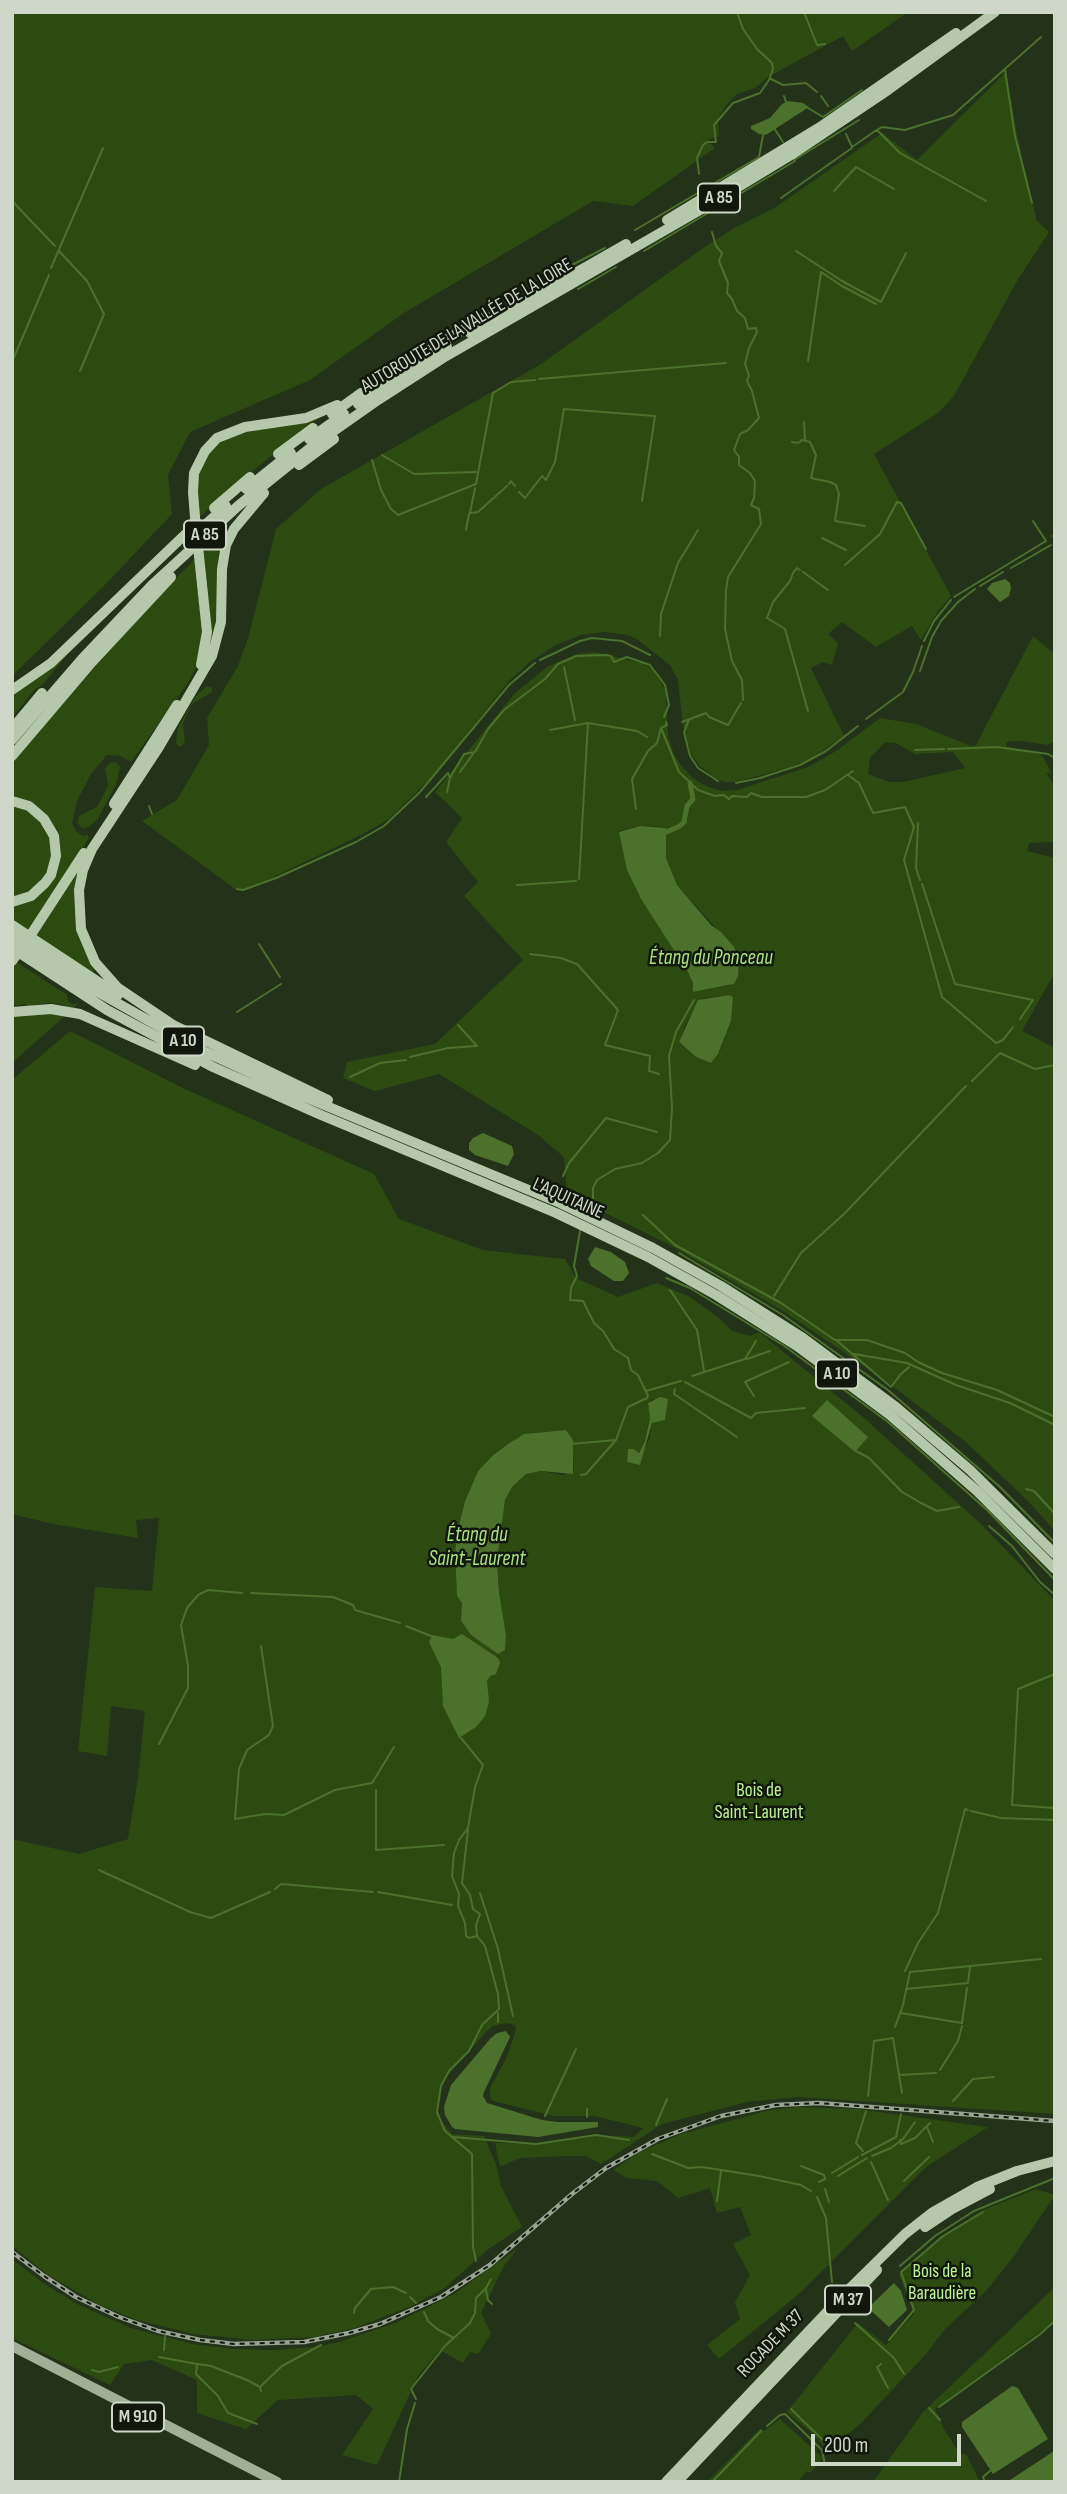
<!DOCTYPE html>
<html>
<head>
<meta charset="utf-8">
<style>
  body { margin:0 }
  #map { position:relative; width:1067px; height:2494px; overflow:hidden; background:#233219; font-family:"Sofia Sans Condensed",sans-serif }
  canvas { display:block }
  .frame { position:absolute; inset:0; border:14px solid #ced7c8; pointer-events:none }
  .scale { position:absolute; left:811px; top:2434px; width:150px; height:32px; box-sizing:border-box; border:4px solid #ced7c8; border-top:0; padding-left:9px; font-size:21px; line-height:24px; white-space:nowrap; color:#ced7c8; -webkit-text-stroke:5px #11170c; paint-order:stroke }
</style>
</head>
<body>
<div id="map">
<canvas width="1067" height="2494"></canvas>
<div class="frame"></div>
<div class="scale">200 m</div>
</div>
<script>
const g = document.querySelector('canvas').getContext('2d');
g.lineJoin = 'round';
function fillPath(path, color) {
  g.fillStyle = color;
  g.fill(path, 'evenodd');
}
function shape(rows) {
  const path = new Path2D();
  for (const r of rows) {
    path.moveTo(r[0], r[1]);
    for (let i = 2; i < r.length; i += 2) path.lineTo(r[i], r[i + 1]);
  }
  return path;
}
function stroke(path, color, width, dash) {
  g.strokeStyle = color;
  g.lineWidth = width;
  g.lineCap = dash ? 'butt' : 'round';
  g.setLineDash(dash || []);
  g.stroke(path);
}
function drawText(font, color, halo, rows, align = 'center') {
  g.font = font + ' "Sofia Sans Condensed",sans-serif';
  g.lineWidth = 5;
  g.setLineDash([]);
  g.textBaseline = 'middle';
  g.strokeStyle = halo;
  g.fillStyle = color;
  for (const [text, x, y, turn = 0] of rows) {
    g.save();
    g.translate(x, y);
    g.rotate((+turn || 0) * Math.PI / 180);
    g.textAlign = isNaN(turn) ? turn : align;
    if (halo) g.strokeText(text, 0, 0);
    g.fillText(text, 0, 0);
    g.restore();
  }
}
fillPath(shape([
  [12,12,908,12,852,51,843,36,768,77,755,88,737,94,727,104,718,118,719,136,708,140,715,148,633,206,593,201,404,313,310,380,190,432,168,475,172,514,103,587,12,676],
  [1006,72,1009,99,1011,99,1016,130,1037,221,1049,232,1017,281,954,396,938,413,874,454,951,596,938,611,921,640,912,626,876,647,842,622,828,634,838,643,832,665,823,662,811,668,844,736,810,759,790,767,736,782,725,782,717,779,700,766,692,756,683,726,678,680,670,665,638,640,628,635,604,632,581,635,556,645,531,661,510,680,433,776,389,819,363,834,265,881,238,891,142,821,177,800,209,745,207,718,238,666,249,635,276,529,321,489,541,364,706,246,736,227,776,207,882,133,917,160],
  [320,417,245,477,198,518,198,471,210,450,230,435],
  [227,530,219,601,210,654,202,552],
  [197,557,204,634,199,662,188,683,131,762,120,756,107,755,91,774,77,801,72,823,76,831,83,836,88,835,89,838,30,931,12,921,12,903,48,882,54,831,12,799,12,761,157,597],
  [1033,636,1055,654,1055,741,1048,745,1021,741,1010,741,1006,743,1007,747,1013,749,1040,754,1043,757,1052,774,1046,772,1055,788,1055,842,1029,843,1027,851,1055,858,1055,972,1022,1031,1055,1048,1055,1531,1030,1503,966,1442,879,1376,783,1311,672,1246,567,1194,564,1157,538,1135,439,1074,375,1091,343,1078,347,1062,435,1044,523,960,464,896,478,882,446,842,462,818,435,792,514,694,547,667,577,654,595,652,642,663,653,669,666,691,668,736,674,755,683,768,694,779,708,787,722,791,737,790,808,767,836,751,880,718,916,724,971,746,976,745],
  [885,742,896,743,915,754,953,752,965,768,903,782,889,782,868,774,870,758],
  [640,826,665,827,666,858,677,885,716,928,732,985,693,992,693,983,688,972,635,888,619,831],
  [729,995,733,997,731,1021,720,1051,711,1063,696,1057,679,1043,685,1026,700,999],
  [68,654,43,684,34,690,12,718,12,691],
  [207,686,212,688,212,692,192,704,183,723,185,743,179,747,176,743,178,728,195,697],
  [111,762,117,763,120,767,116,785,97,820,87,828,82,828,78,824,78,819,79,816,97,807,108,786,105,768],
  [12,805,35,814,49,833,52,855,46,876,28,893,12,898],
  [88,851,76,894,96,968,92,974,34,934],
  [15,961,67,995,68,1001,72,1004,79,1003,72,1009,60,1004,47,1003,26,1007,26,1004,12,1006,12,965],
  [44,1012,66,1015,12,1063,12,1016],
  [70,1031,183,1088,374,1174,399,1219,483,1250,565,1259,576,1278,618,1297,657,1283,688,1296,718,1317,732,1331,750,1336,759,1332,864,1418,981,1524,1055,1601,1055,2114,798,2097,747,2102,662,2124,601,2164,586,2156,565,2156,520,2158,500,2167,495,2143,536,2144,596,2135,634,2137,643,2128,595,2116,554,2116,493,2101,490,2097,490,2088,506,2059,516,2030,515,2025,507,2023,493,2026,485,2033,446,2077,440,2090,438,2110,440,2120,452,2134,484,2136,496,2164,501,2186,522,2227,487,2250,446,2287,412,2306,355,2328,314,2337,253,2340,193,2334,134,2319,98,2304,48,2275,12,2246,12,1839,79,1854,128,1839,138,1777,145,1711,111,1706,107,1756,78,1751,95,1587,152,1591,159,1518,136,1520,138,1538,53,1524,12,1514,12,1080],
  [653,1399,666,1415,665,1419,652,1423,649,1440,635,1463,627,1462,628,1449,634,1449,639,1453,645,1441,650,1418,648,1403],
  [566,1430,571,1438,574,1470,563,1475,541,1471,526,1474,512,1487,505,1500,497,1562,499,1592,506,1635,505,1650,498,1654,471,1635,461,1621,462,1603,457,1596,455,1552,458,1529,465,1500,478,1471,493,1454,508,1444,524,1434],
  [798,2107,857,2109,988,2127,926,2167,800,2293,719,2359,707,2345,740,2319,735,2302,750,2275,733,2244,751,2235,740,2207,717,2213,710,2188,678,2198,657,2181,627,2178,613,2170,640,2152,681,2134,770,2110],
  [1036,2189,1055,2195,1012,2259,985,2292,946,2328,926,2354,861,2423,828,2452,812,2433,787,2412,858,2323,886,2345,914,2314,899,2274,944,2235,983,2210],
  [518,2248,504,2266,481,2313,491,2334,478,2354,470,2352,463,2363,440,2350,418,2376,377,2465,342,2455,373,2409,356,2395,278,2400,246,2429,197,2413,197,2380,152,2360,124,2364,110,2385,12,2338,12,2259,43,2283,77,2304,131,2328,192,2344,234,2349,273,2350,316,2347,339,2342,396,2323,454,2294],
  [1055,2287,1055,2321,935,2409,943,2427,959,2453,966,2454,980,2482,873,2482,923,2412],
  [780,2419,823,2458,810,2473,807,2471,797,2482,707,2482,761,2428,764,2431]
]), '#2d4b11');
fillPath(shape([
  [788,101,803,103,809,107,766,135,759,134,751,129,751,126,770,118,782,104],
  [1005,579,1010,583,1011,588,1009,596,1000,602,987,589,992,583],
  [640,826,666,828,666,858,677,885,711,925,721,932,734,947,739,961,738,976,734,984,693,992,693,983,688,972,641,899,627,870,619,832],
  [729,995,733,997,731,1021,718,1054,711,1063,696,1057,679,1042,698,1000],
  [483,1133,512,1146,514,1154,508,1166,475,1155,469,1150,469,1143,473,1138],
  [595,1247,611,1252,625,1262,629,1273,623,1281,614,1281,591,1266,588,1259],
  [660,1397,668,1399,665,1420,652,1423,640,1465,627,1462,628,1449,634,1449,639,1453,645,1441,650,1418,648,1403],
  [827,1400,868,1437,855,1452,812,1416],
  [566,1430,573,1440,573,1474,541,1471,526,1474,512,1487,505,1500,497,1562,499,1592,506,1635,505,1650,498,1654,471,1635,461,1621,462,1603,457,1596,455,1552,458,1529,465,1501,478,1471,493,1455,508,1444,524,1434],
  [462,1634,498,1658,500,1663,496,1674,490,1676,487,1681,489,1702,485,1716,476,1727,459,1738,443,1706,441,1667,429,1642,432,1635,453,1639],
  [506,2031,510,2037,484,2092,483,2096,487,2103,542,2120,558,2122,598,2122,598,2127,538,2137,455,2129,452,2127,445,2115,444,2107,451,2085,490,2039,497,2033],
  [894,2283,901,2291,907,2310,889,2327,868,2308],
  [1012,2386,1018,2388,1048,2439,993,2474,962,2427,962,2422],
  [1054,2451,1055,2482,1007,2482]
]), '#4c712c');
stroke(shape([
  [804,12,817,45,825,44],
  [1005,70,1015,136,1032,203],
  [771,79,783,85,806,83,817,92],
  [784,96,786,102],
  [821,96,828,106],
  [808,108,823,117,862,90],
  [774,128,783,142],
  [875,131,882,127,905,130,953,115,1041,37],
  [846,134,852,147,875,131,878,131,900,153,986,201],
  [794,160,859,120],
  [699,174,697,158,703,145,707,142,716,142,714,125,733,103,760,93,769,80,773,69,772,63,757,49,743,29,737,12],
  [834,191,856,167,894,189],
  [781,198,852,148],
  [12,201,55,246],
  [635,230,759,157,763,135],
  [712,232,716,246,722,253,719,261,728,283,727,293,732,299,737,311,745,318,748,329,756,328,757,332,749,348,745,364,749,375,747,381,752,391,759,418,748,430,740,434,734,450,739,457,739,465,750,473,755,481,754,498,751,505,759,509,761,524,728,577,726,590,725,629,732,661,742,680,743,700],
  [59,251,87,281,104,314,80,371],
  [644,251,795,161],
  [796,251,842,281,881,302,906,253],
  [51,268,103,148],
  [566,268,605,248],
  [578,289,616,267],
  [808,361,821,272,842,286,876,304],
  [12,362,49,275],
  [539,379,726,363],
  [804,422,805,439],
  [792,442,798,443,802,440,810,442,816,455,811,478,830,482,836,485,839,494,835,521,865,526],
  [382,455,414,474,476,472],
  [372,460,381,490,391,509,398,515,476,484,493,393,511,382,535,380],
  [509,484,511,481,515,486],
  [475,488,470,513,472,513,478,512,507,486],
  [519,492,525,498,542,476,546,480,555,462,564,409,655,416,642,501],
  [466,530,469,514],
  [1053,536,1055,535],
  [822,538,846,550],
  [845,565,880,534,897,502,901,503,926,549],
  [1011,568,1051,545],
  [800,570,797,568,793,573,790,581,773,602,767,618,785,629,808,711],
  [803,572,828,590],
  [980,586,1003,572],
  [954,597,1046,541,1033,521],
  [660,636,661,614,678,563,698,530],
  [924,641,934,621,951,600],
  [540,660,580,641,592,638,622,641,650,655],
  [564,667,575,720],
  [920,671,932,637,941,621,958,602,975,589],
  [866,719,903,692,913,672,922,646],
  [689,720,684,732,690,756,698,768,718,781],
  [682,722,706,713,709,717,728,725,741,703],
  [661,728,679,772,698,790,715,796,724,795,729,799,732,796,747,797,751,793,762,797,806,797,825,790,853,771],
  [550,730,588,723,637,731,647,737],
  [948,749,997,747,1048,754,1055,758],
  [915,750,944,749],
  [460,772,473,754],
  [848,775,859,783,873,813,905,807,914,827,904,860,942,997,996,1043,1003,1040,1013,1027],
  [736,783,760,778,800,765,826,751,858,726],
  [447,792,450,778,464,754,475,752,488,729,504,710,545,679,558,664,576,656,606,655,611,656,614,662,627,657,650,665,665,685,669,705,664,717],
  [426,797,448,773,450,778],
  [149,806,152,814],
  [636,809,632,779,648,751,657,743,661,728,667,725,666,722],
  [918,823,916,868,920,880],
  [579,879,588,723],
  [922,884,955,984,1033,1000,1020,1019],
  [517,885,576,881],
  [237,889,243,890,276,878,356,842,384,826,420,792,509,685,535,663],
  [259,944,280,977],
  [530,954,561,958,577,964,618,1010,605,1045,650,1056,649,1071,659,1074],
  [237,1012,281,984],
  [410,1057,448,1048,477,1046,458,1025],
  [350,1077,380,1063,406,1060],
  [972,1081,1000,1053,1035,1069,1055,1065],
  [563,1176,569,1163,606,1118,657,1132],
  [587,1212,593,1202,593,1188,597,1180,615,1169,642,1163,658,1153,670,1140,672,1108,669,1056,676,1032,694,1000],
  [643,1215,675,1245,781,1303,835,1340,867,1340,905,1353,918,1362,942,1373,997,1390,1055,1417],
  [679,1253,783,1315,888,1390,999,1486,1055,1543],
  [666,1278,690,1288,783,1345,888,1422,987,1510,1055,1580],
  [670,1290,697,1330,704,1371],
  [774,1296,801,1253,845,1213,966,1086],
  [836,1340,891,1387,900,1375,909,1367],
  [854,1354,907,1363,956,1385,1010,1403,1055,1425],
  [747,1359,770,1351],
  [692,1376,745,1359,756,1341],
  [685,1382,751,1418,756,1413,805,1408],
  [675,1389,674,1394,737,1437],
  [646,1391,681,1381],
  [754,1396,745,1382,789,1362],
  [571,1444,616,1440,628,1407,647,1398,648,1396,638,1375,631,1370,628,1358,614,1349,603,1331,594,1323,583,1301,570,1300,571,1288,577,1276,574,1266,580,1231],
  [856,1451,869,1458,902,1492,921,1503,937,1511,959,1507],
  [581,1475,586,1474,616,1440],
  [1026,1489,1034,1491,1055,1514],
  [989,1526,1012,1546,1040,1582,1055,1595],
  [251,1593,333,1597,353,1605,355,1610,400,1623],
  [406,1626,431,1636],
  [261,1646,273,1726,269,1735,247,1750,239,1769,235,1819,265,1814,284,1815,335,1790,372,1783,394,1747],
  [1055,1674,1018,1689,1012,1805,1055,1808],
  [461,1738,483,1765,475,1787,468,1828,459,1840,454,1853,452,1876,459,1894,458,1906,465,1923,466,1936,469,1938,477,1936,485,1946,498,1994,499,2009,482,2025,469,2051,449,2071,441,2086,437,2112,445,2131,472,2154,473,2247,476,2261],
  [159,1744,188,1688,188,1666,181,1625,187,1608,198,1595,208,1590,242,1593],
  [376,1790,376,1850,444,1845],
  [971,1811,1001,1818,1055,1820],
  [468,1830,462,1883,470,1895,473,1909,480,1914,476,1925,477,1935],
  [99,1870,190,1912,211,1918,270,1892],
  [275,1889,281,1884,373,1892],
  [378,1892,452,1905],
  [480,1893,498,1949,513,2016],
  [905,1971,918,1943,938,1913,965,1809,968,1810],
  [906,1989,968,1983,970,1967],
  [901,2013,962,2023,967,1988],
  [498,2022,498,2013],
  [895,2027,903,2005,910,1972,1041,1959],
  [940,2070,958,2041,962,2026],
  [899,2075,936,2073],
  [868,2096,874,2041,893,2038,902,2093],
  [953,2101,973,2079,994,2077],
  [545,2116,576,2049],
  [587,2117,587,2109],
  [656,2125,667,2099],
  [927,2127,933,2142],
  [453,2137,536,2144,596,2135,629,2140],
  [900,2140,901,2144,915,2138,930,2123],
  [863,2151,856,2143,866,2111],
  [652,2154,688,2168,702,2167,759,2176,801,2185,811,2191],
  [862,2155,896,2137,901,2114],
  [872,2156,891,2148,903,2139,915,2122],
  [871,2162,888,2200],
  [801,2166,824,2175,825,2179,819,2182],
  [832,2173,858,2157],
  [838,2176,867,2158],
  [904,2181,929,2157],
  [825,2189,829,2202],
  [817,2197,826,2218,832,2282],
  [717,2201,721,2171],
  [900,2266,935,2236,974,2211,1055,2178],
  [486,2290,488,2300,492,2304],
  [410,2297,416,2303],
  [424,2312,428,2321,437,2329,454,2338],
  [354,2313,355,2308,371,2289,393,2287,406,2293],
  [855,2323,894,2358,904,2374],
  [889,2340,914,2310,901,2272,943,2236,983,2212],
  [164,2350,165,2336],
  [159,2357,197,2364,196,2374,218,2396,228,2413,257,2424],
  [198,2364,211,2366,247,2380,260,2387,261,2391],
  [881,2364,877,2367,888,2388],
  [92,2370,99,2372,118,2367],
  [260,2387,282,2366,321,2345],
  [416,2399,411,2389,445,2346,470,2323,475,2313,476,2298,486,2288,491,2279],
  [939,2407,1039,2335,1055,2321],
  [929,2408,940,2420],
  [791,2409,829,2446],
  [767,2426,780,2415,785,2414,822,2450,825,2465],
  [834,2449,839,2451],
  [399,2482,407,2429,415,2403],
  [712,2482,761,2431],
  [985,2482,983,2477,991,2470]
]), '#4c712c', 2);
stroke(shape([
  [660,835,680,826,684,822,687,806,693,799,690,783]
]), '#4c712c', 5);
stroke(shape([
  [12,2346,277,2482]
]), '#a0af96', 10);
stroke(shape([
  [667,220,820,127,956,33],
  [470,333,626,244],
  [389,374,486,316],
  [358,404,447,347],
  [332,414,361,393],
  [309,439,344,414],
  [278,454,313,428],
  [299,465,334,439],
  [246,489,291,453],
  [214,508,250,477],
  [195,517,193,492,194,473,205,451,217,438,245,427,306,418,337,405],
  [194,535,226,506],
  [199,556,207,632,201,665],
  [12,690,51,663,197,523],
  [12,729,42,693],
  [12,740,82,659,152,585,238,506,314,445,378,400,443,358,707,206,791,155,888,90,995,12],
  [12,756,92,662,171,577],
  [12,801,29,806,44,819,54,836,56,856,51,875,45,883,31,896,12,902],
  [114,804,177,705],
  [12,925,118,995],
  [32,933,84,853],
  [12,936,96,991,199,1049,288,1090,560,1203,653,1248,721,1286,803,1338,896,1407,970,1470,1055,1554],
  [12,948,107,1010,213,1067,321,1115,556,1213,648,1257,716,1295,797,1346,890,1415,977,1491,1055,1569],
  [12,1012,51,1009,80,1014,195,1065],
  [169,1023,328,1100],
  [173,1025,118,988,95,962,81,929,79,890,83,870,92,849,159,747,212,656,221,622,222,569,226,545,234,529,264,493],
  [925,2227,952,2209,990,2189],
  [666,2482,845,2293,905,2234,933,2212,977,2187,1017,2171,1055,2161],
  [677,2482,877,2270]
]), '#b6c8aa', 10);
const rail = shape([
  [12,2252,44,2276,76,2297,119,2317,158,2331,200,2340,234,2344,304,2342,349,2333,380,2324,441,2297,490,2265,572,2194,606,2168,658,2139,721,2116,776,2105,819,2103,1055,2121]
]);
stroke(rail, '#99a391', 4.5);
stroke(rail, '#11170c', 2, [5]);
stroke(shape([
  [195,517,199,556],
  [12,961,32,933]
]), '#b6c8aa', 10);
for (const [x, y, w] of [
  [719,198,42],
  [205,535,42],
  [183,1041,42],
  [837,1374,42],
  [848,2300,46],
  [138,2417,52]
]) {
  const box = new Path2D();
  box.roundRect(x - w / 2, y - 14.5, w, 29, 5);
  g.fillStyle = '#11170c';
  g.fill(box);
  stroke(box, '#ced7c8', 2);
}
drawText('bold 18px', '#ced7c8', null, [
  ["A 85",719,198],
  ["A 85",205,535],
  ["A 10",183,1041],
  ["A 10",837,1374],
  ["M 37",848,2300],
  ["M 910",138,2417]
]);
drawText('19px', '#ced7c8', '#11170c', [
  ["AUTOROUTE DE LA VALLÉE DE LA LOIRE",467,326,-31],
  ["L'AQUITAINE",568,1199,24],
  ["ROCADE M 37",771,2344,-46]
]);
drawText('19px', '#bdf495', '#11170c', [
  ["Bois de",759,1791],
  ["Saint-Laurent",759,1813],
  ["Bois de la",942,2272],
  ["Baraudière",942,2294]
]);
drawText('italic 21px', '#aae081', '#11170c', [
  ["Étang du Ponceau",711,959],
  ["Étang du",477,1536],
  ["Saint-Laurent",477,1560]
]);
</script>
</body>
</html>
